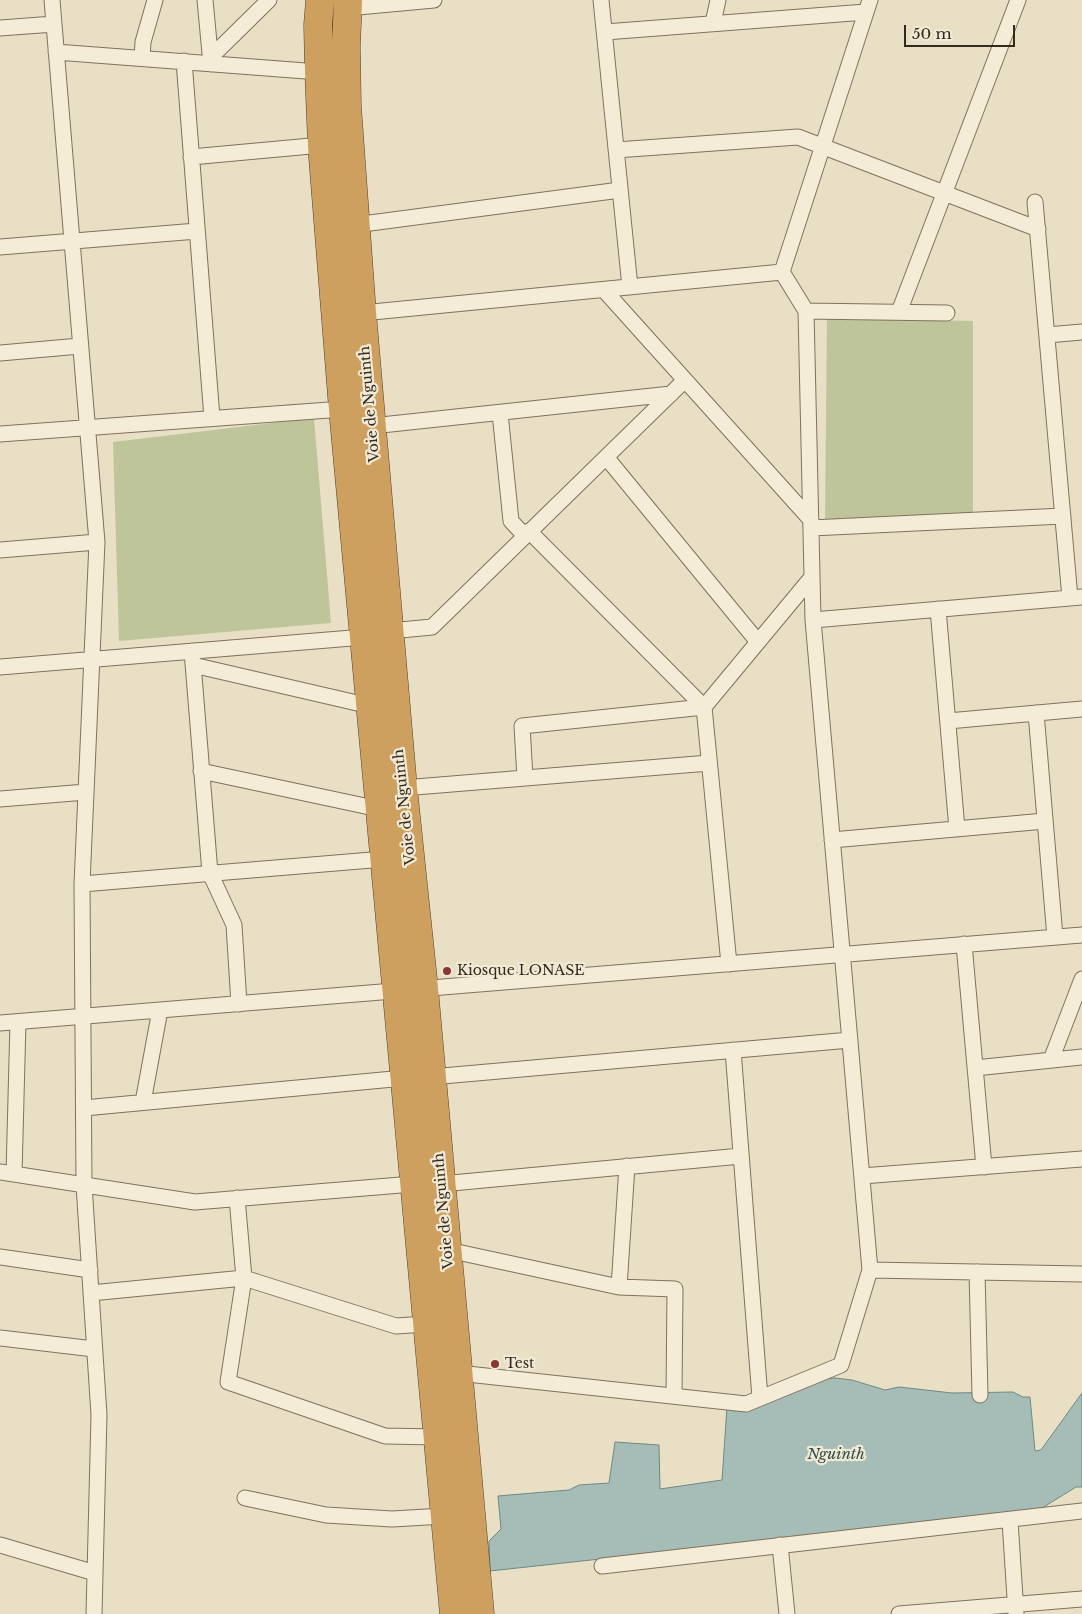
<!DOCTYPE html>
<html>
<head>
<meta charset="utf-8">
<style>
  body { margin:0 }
  #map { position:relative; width:1082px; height:1614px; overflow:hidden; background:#e8dfc5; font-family:"Libre Baskerville",serif }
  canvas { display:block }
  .scale { position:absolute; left:904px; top:25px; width:111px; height:22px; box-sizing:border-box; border:2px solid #33291f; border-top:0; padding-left:6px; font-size:15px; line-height:18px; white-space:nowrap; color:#33291f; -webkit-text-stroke:4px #f1e9d3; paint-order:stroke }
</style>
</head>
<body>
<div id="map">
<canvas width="1082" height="1614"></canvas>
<div class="scale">50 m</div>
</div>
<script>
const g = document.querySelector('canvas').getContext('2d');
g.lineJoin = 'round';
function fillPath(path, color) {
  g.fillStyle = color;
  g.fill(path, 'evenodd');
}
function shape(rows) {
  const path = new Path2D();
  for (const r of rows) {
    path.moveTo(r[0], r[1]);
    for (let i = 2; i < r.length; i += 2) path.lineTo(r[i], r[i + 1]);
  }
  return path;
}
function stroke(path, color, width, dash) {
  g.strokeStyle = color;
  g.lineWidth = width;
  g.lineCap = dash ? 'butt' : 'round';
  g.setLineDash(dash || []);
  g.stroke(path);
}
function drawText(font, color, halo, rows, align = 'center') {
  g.font = font + ' "Libre Baskerville",serif';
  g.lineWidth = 4.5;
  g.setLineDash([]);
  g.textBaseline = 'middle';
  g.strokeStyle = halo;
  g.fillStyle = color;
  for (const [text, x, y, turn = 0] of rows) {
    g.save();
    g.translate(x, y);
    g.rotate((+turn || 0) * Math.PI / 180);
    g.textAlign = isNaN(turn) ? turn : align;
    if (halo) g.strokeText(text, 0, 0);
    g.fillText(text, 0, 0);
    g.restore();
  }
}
fillPath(shape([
  [827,318,973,321,973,514,825,520],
  [314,418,331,623,119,641,113,442]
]), '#bfc59a');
const water = shape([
  [835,1378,852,1380,885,1390,899,1387,952,1393,1013,1392,1023,1397,1030,1397,1035,1451,1041,1450,1082,1393,1082,1487,1076,1487,1034,1513,959,1520,490,1571,489,1541,501,1529,498,1496,569,1490,579,1485,609,1483,615,1442,659,1445,660,1489,722,1480,727,1407,816,1380,835,1378]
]);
fillPath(water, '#a6bcb6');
stroke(water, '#6e8983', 1);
const street = shape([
  [52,0,97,542,82,884,84,1185,99,1415,94,1614],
  [205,0,211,64],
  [601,0,630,287],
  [347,8,434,0],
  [713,23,718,0],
  [0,28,54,24],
  [605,32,866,12],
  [56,52,319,72],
  [142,58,143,42,155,0],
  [210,58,269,0],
  [184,61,212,418],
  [616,150,798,137,1038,229],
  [191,157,322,145],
  [1035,202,1070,598],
  [355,225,620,190],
  [0,247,197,231],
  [604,290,811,520],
  [806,311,947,313],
  [899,312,1018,0],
  [362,313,782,272],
  [1047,335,1082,332],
  [0,353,80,346],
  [500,413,511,521,525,536],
  [372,426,671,394],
  [0,434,343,409],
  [606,457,758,642],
  [811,528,1063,516],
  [529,531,704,707,729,964],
  [0,550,97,542],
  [938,609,957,829],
  [813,620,1082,597],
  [390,631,432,627,685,380],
  [192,651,210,873,234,925,239,1004],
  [193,665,370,706],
  [0,667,364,637],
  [1036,713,1055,937],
  [948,721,1082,709],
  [201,771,379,809],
  [525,778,522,726,704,707,812,577],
  [403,788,709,763],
  [0,799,86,792],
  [832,840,1045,821],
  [82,884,384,859],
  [964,944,984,1167],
  [0,1023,1082,935],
  [733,1050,760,1398],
  [1051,1060,1082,979],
  [975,1068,1082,1057],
  [431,1077,850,1040],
  [143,1102,160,1010],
  [84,1108,404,1078],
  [0,1172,195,1202,413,1184],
  [14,1174,18,1022],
  [862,1176,1082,1159],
  [441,1184,741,1156],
  [237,1198,244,1278,228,1382,385,1436,437,1437],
  [448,1250,619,1287,675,1289,674,1396],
  [0,1257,90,1270],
  [870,1270,1082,1274],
  [977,1272,980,1395],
  [619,1287,627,1166],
  [91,1293,244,1278,396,1326,426,1324],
  [0,1338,94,1349],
  [458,1373,746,1404,841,1365,870,1270,813,620,806,311,782,272,870,0],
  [245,1498,326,1515,392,1519,444,1516],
  [1010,1521,1016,1613],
  [0,1545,95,1573],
  [780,1545,787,1614],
  [602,1566,1082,1511],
  [899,1614,1082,1599]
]);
const highway = shape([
  [320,0,318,25,319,72,322,145,343,409,454,1614],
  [348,0,346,47,347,106,362,313,403,788,424,989,480,1614]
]);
stroke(street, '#81715d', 17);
stroke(highway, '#4f4031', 29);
stroke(street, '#f4ecd7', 15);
stroke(highway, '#cea05f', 28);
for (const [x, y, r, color] of [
  [447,971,5,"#893634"],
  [495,1364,5,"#893634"]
]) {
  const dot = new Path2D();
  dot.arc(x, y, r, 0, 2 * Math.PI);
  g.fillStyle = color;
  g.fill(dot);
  stroke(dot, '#f1e9d3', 2);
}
drawText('14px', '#33291f', '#f1e9d3', [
  ["Voie de Nguinth",370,404,-95],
  ["Voie de Nguinth",405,807,-96],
  ["Voie de Nguinth",444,1211,-95]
]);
drawText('14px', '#33291f', '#f1e9d3', [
  ["Kiosque LONASE",457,971],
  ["Test",505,1364]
], 'left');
drawText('italic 15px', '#305150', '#f1e9d3', [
  ["Nguinth",836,1455]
]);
</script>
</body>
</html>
